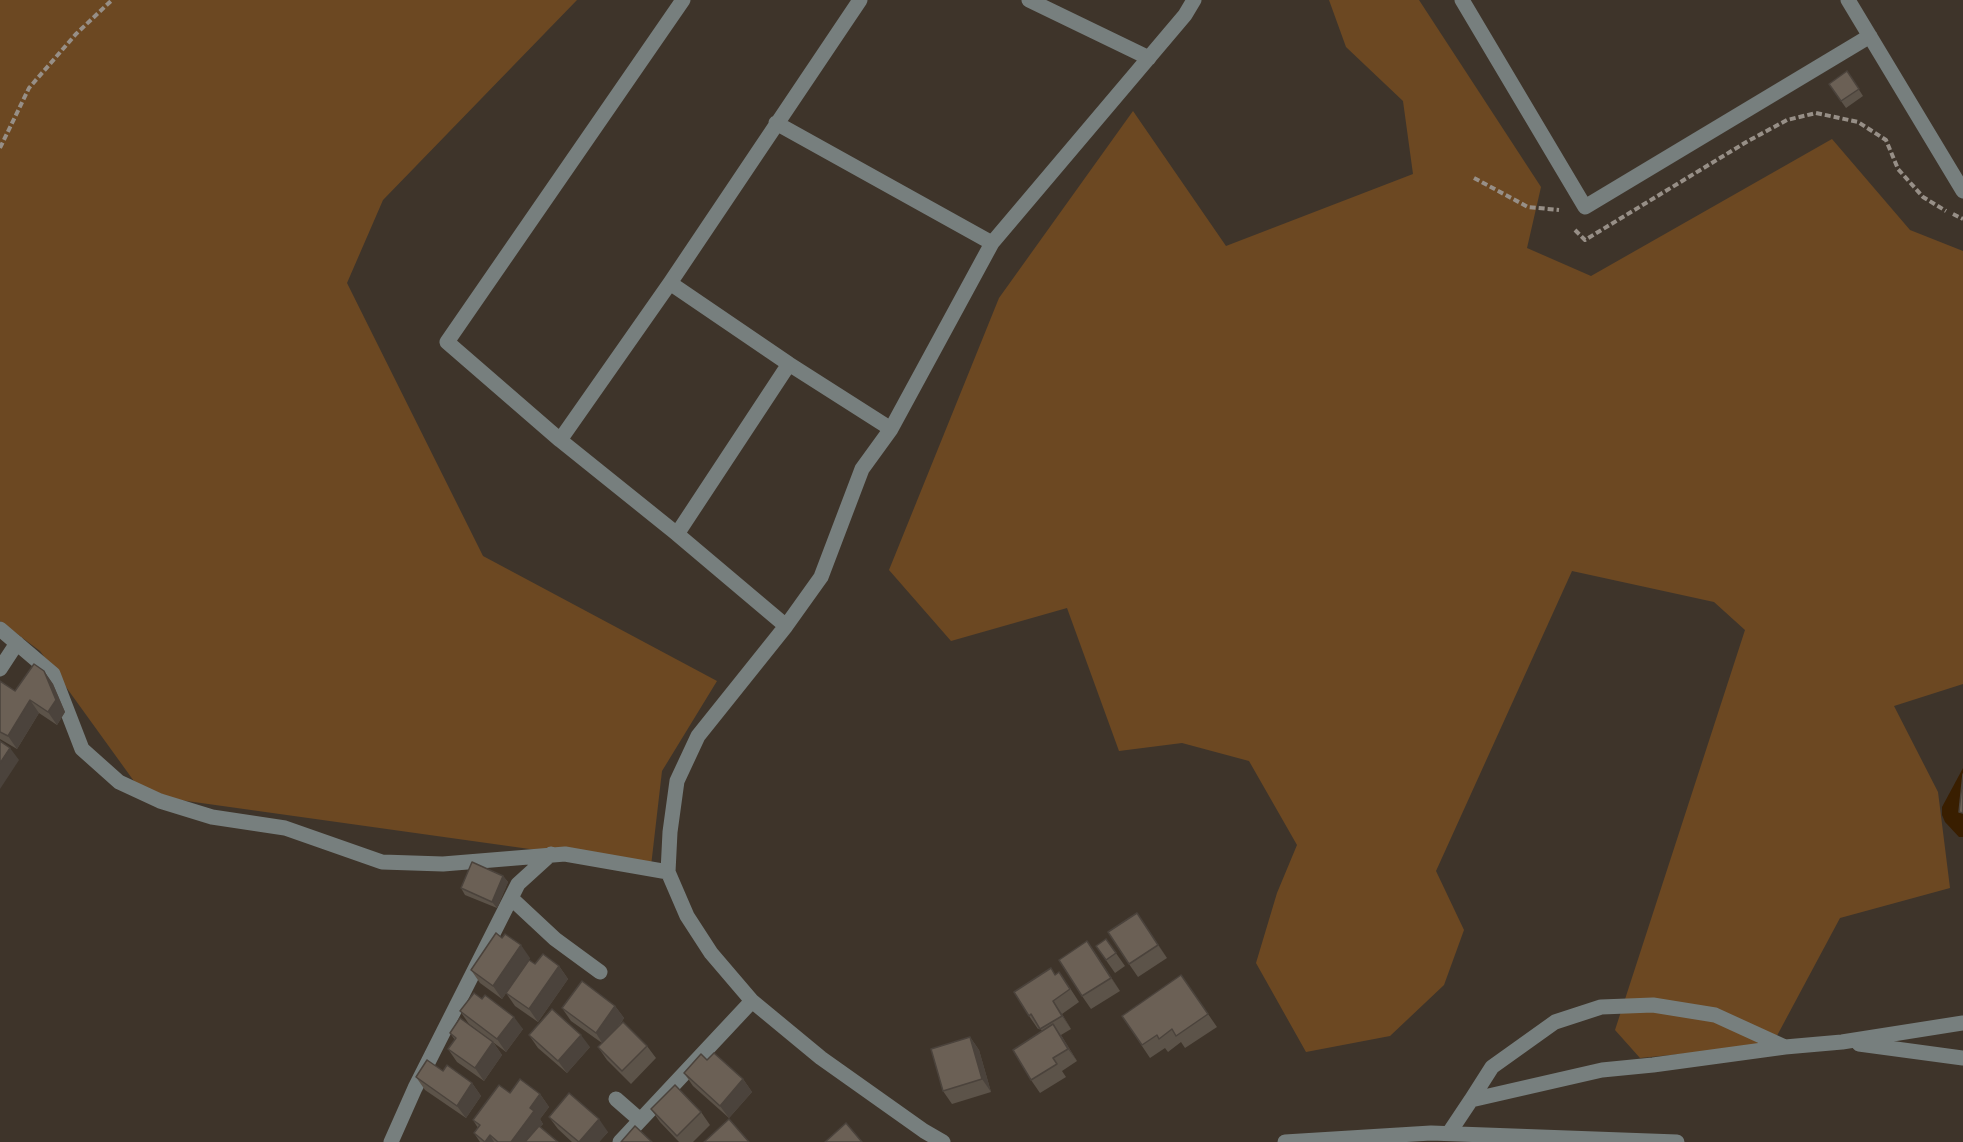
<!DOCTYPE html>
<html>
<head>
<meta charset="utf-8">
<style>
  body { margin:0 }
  canvas { display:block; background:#3e342a }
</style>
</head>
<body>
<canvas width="1963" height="1142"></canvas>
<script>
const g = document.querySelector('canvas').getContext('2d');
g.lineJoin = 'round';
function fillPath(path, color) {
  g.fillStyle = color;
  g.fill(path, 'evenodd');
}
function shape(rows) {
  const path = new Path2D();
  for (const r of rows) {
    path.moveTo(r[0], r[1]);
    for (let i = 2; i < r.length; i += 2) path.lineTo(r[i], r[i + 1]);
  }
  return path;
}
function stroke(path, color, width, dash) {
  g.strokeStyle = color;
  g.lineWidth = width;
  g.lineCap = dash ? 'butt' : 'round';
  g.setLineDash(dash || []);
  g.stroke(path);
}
fillPath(shape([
  [0,0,577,0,383,200,347,283,483,556,717,681,662,771,651,866,144,795,40,651,0,621],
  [1329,0,1419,0,1541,187,1527,248,1591,276,1832,139,1910,230,1963,251,1963,684,1894,706,1938,792,1950,888,1840,918,1772,1045,1640,1058,1615,1030,1745,630,1714,602,1572,571,1436,871,1464,930,1444,985,1390,1036,1306,1052,1256,963,1277,893,1297,845,1249,761,1182,743,1119,751,1067,608,951,641,889,570,999,298,1133,111,1226,246,1413,174,1403,101,1346,47]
]), '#6c4822');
fillPath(shape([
  [1963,768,1963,837,1959,837,1945,822,1942,815,1942,807]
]), '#391e00');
stroke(shape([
  [0,148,29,88,76,34,112,0],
  [1474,178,1528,207,1559,210],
  [1953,214,1963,219],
  [1575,230,1585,240,1748,141,1787,120,1816,113,1858,122,1886,140,1898,169,1923,197,1946,211]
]), '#978f87', 4, [6, 3]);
stroke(shape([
  [683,0,447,342,560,440,677,534,786,626],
  [1029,0,1149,58],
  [1462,0,1585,207,1870,36],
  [1848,0,1963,191],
  [776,123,992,243],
  [670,283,789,364,891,429],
  [560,440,670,283,860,0],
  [677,534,789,364],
  [0,629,53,674,82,749,119,782,160,801,212,817,285,828,382,862,443,864,565,854,668,872],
  [0,669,17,643],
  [511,898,555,939,600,972],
  [1859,1044,1963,1058],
  [616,1099,640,1120],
  [1471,1100,1492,1067,1555,1022,1601,1007,1653,1005,1715,1015,1785,1047],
  [1449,1133,1471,1100,1602,1070,1653,1065,1785,1047,1842,1042,1963,1023],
  [391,1142,415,1088,518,884,551,854],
  [620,1142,752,1001],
  [943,1142,924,1131,821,1058,752,1001,711,953,687,916,668,872,670,832,677,781,698,736,786,626,821,577,862,469,891,429,992,243,1185,15,1194,0],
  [1285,1142,1431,1133,1677,1142]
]), '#777f7e', 15);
fillPath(shape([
  [1847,71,1863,96,1846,108,1829,84],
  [44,671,53,684,65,712,57,725,39,713,17,749,0,739,0,681,15,691],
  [503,876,508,882,497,908,465,895,461,888],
  [1137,913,1167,958,1138,977,1129,964],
  [1106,939,1125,966,1115,973,1096,946],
  [1096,954,1120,991,1091,1009,1082,996],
  [530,958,502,999,480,983,471,970],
  [535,964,559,966,568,979,538,1022,515,1006,506,993],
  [1055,974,1068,985,1079,1002,1062,1014,1071,1029,1061,1035,1077,1061,1062,1071,1066,1077,1040,1093,1031,1080,1042,1031,1040,1028,1038,1029,1029,1016],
  [1181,975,1217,1027,1185,1048,1181,1042,1168,1052,1165,1048,1150,1058,1122,1016],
  [615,1006,624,1018,619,1026,647,1046,656,1058,631,1084,607,1060,598,1047,602,1043,571,1021,562,1008],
  [460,1011,523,1029,506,1052,469,1024],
  [450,1033,493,1042,502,1055,484,1081,457,1062,448,1049,455,1040],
  [529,1035,590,1047,567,1073,538,1048],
  [970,1037,979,1050,991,1092,952,1104,943,1091],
  [707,1060,743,1079,752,1092,729,1118,693,1086,684,1073],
  [443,1071,472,1083,481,1096,466,1118,425,1090,416,1077],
  [510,1093,540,1094,549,1107,540,1119,543,1124,540,1127,558,1142,480,1142,474,1133,478,1128,473,1120],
  [651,1109,701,1112,710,1125,693,1142,679,1142,660,1122],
  [549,1117,608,1132,599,1142,572,1142,558,1129]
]), '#5c5349');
fillPath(shape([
  [44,671,53,684,65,712,57,725,48,712],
  [30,700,39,713,17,749,8,736],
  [10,748,19,760,0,789,0,763],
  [503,876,508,882,497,908,492,902],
  [1137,913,1146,926,1167,958,1158,945],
  [1087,941,1096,954,1120,991,1111,978],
  [521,945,530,958,502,999,493,986],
  [559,966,568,979,538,1022,529,1009],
  [1053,1001,1062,1014,1071,1029,1062,1016],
  [615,1006,624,1018,604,1046,596,1033],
  [514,1017,523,1029,506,1052,497,1039],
  [1053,1024,1062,1037,1077,1061,1068,1049],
  [581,1035,590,1047,567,1073,558,1061],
  [970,1037,979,1050,991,1092,982,1079],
  [493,1042,502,1055,484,1081,475,1068],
  [743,1079,752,1092,729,1118,720,1106],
  [472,1083,481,1096,466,1118,457,1106],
  [540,1094,549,1107,540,1119,543,1124,529,1142,511,1142,530,1108],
  [599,1119,608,1132,599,1142,579,1142],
  [490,1135,494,1142,485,1142]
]), '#4b433c');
const building = shape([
  [1847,71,1859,89,1841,101,1829,84,1847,71],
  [34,664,44,671,56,700,48,712,30,700,8,736,0,732,0,681,15,691,34,664],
  [0,741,10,748,0,763,0,741],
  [1963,774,1963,813,1959,812,1963,774],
  [472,862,503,876,492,902,461,888,472,862],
  [1137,913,1158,945,1129,964,1108,932,1137,913],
  [496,933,502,938,505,934,521,945,493,986,471,970,496,933],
  [1106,939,1116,953,1106,960,1096,946,1106,939],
  [1087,941,1111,978,1082,996,1059,960,1087,941],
  [543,954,559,966,529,1009,506,993,529,960,535,964,543,954],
  [1051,968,1055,975,1059,972,1070,989,1053,1001,1062,1016,1040,1029,1031,1014,1029,1016,1014,992,1051,968],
  [1181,975,1208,1014,1176,1036,1172,1029,1159,1039,1157,1035,1142,1045,1122,1016,1181,975],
  [582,981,615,1006,596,1033,562,1008,582,981],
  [474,993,482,999,485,995,514,1017,497,1039,460,1011,474,993],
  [552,1009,581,1035,558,1061,529,1035,552,1009],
  [460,1018,493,1042,475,1068,448,1049,456,1038,450,1033,460,1018],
  [623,1022,647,1046,622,1071,598,1047,623,1022],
  [1053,1024,1068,1049,1053,1058,1057,1064,1031,1080,1013,1050,1053,1024],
  [970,1037,982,1079,943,1091,931,1049,970,1037],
  [714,1053,743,1079,720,1106,684,1073,701,1054,707,1060,714,1053],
  [427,1060,443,1071,447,1065,472,1083,457,1106,416,1077,427,1060],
  [520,1079,540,1094,530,1108,534,1111,511,1142,498,1142,490,1135,485,1142,474,1133,480,1125,473,1120,499,1085,510,1093,520,1079],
  [675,1085,701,1112,677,1136,651,1109,675,1085],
  [569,1093,599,1119,579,1142,549,1117,569,1093],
  [729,1119,749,1142,704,1142,729,1119],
  [846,1123,862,1142,825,1142,846,1123],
  [539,1126,558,1142,525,1142,539,1126],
  [635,1126,652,1142,621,1142,635,1126]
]);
fillPath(building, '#6b6055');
stroke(building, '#4b433c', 1.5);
</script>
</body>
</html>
